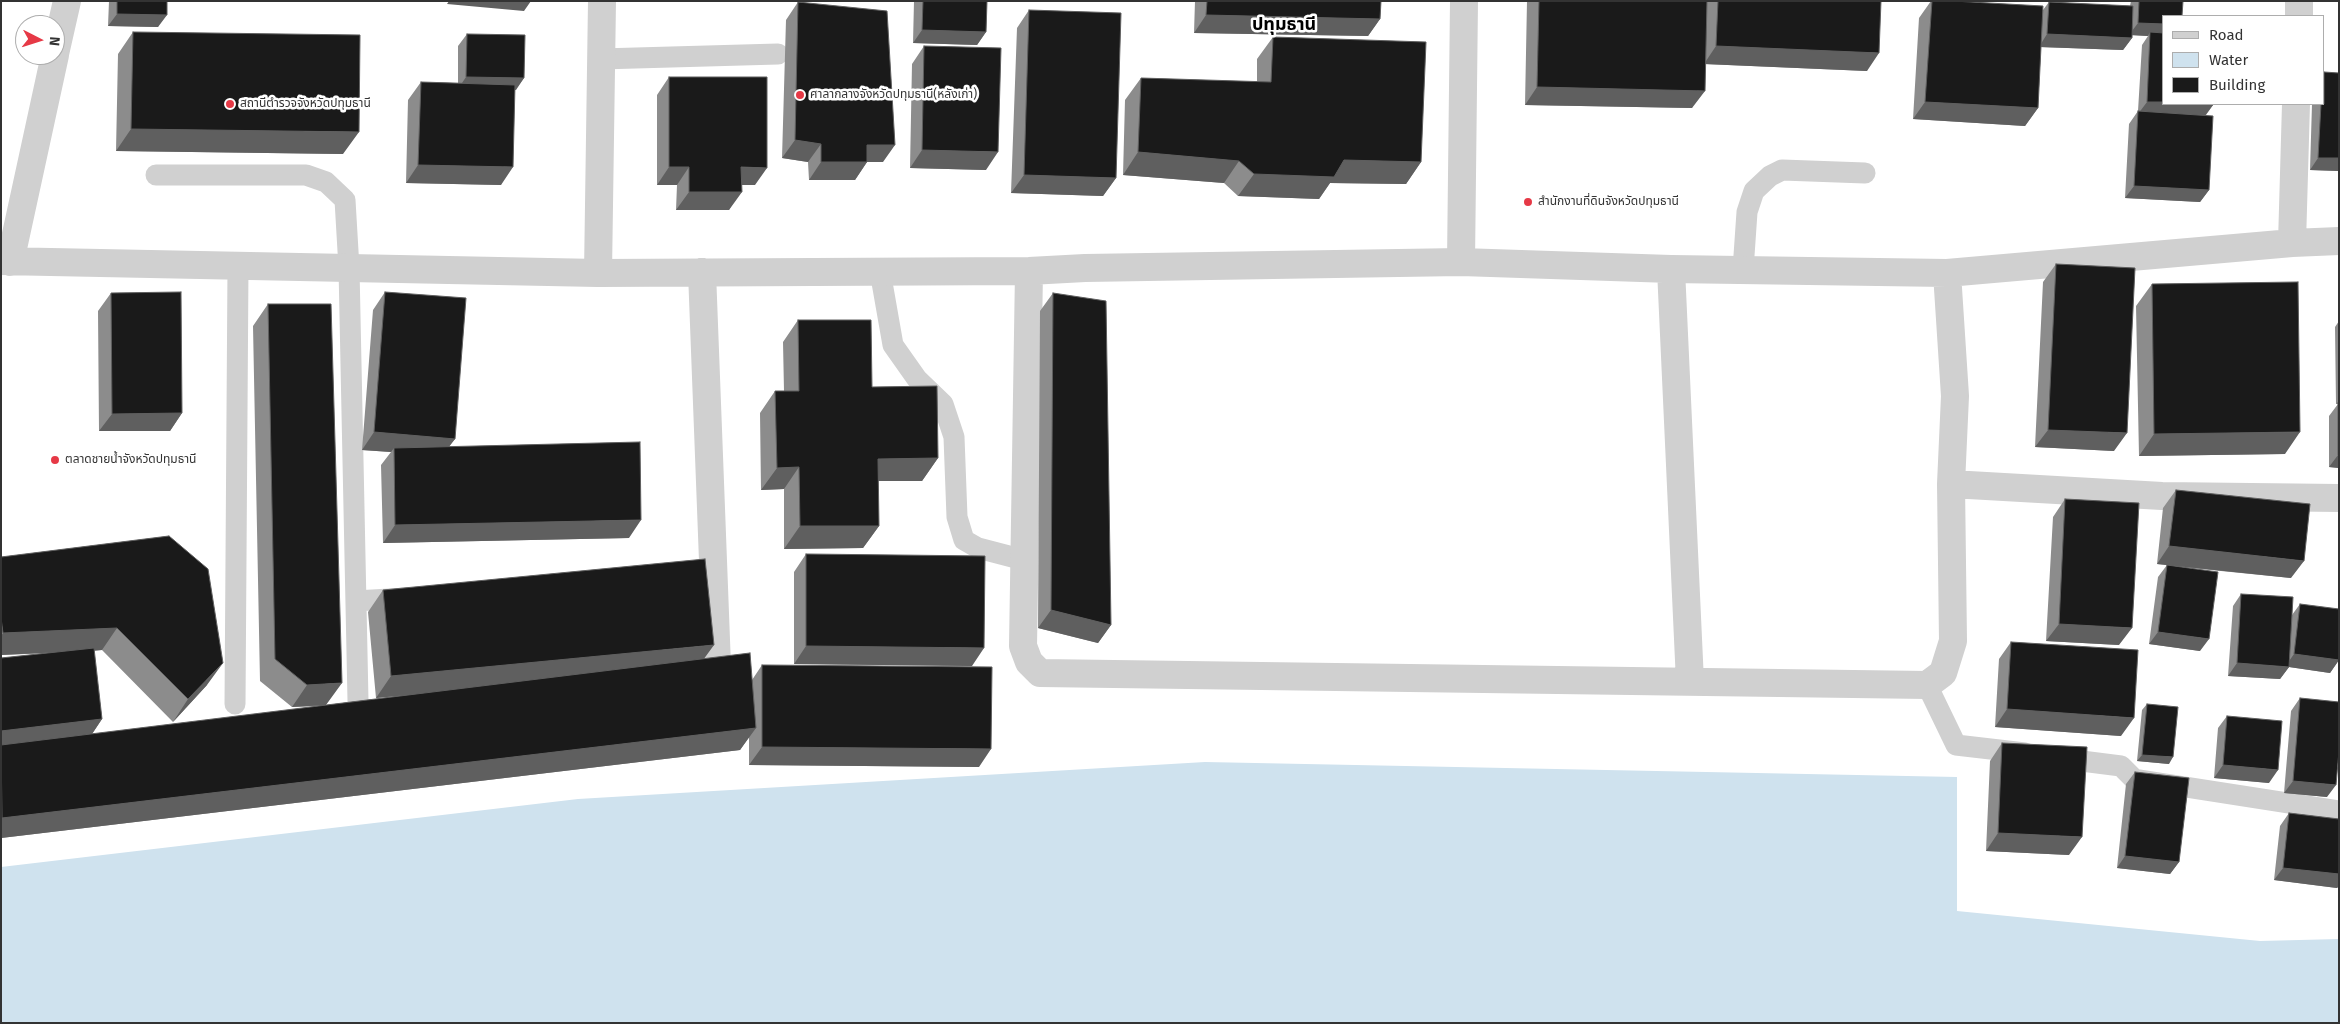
<!DOCTYPE html>
<html>
<head>
<meta charset="utf-8">
<style>
  body { margin:0 }
  #map { position:relative; width:2340px; height:1024px; overflow:hidden; background:#fff; font-family:"Fira Sans",sans-serif }
  canvas { display:block }
  .frame { position:absolute; inset:0; border:2px solid #333; pointer-events:none }
  .legend { position:absolute; left:2162px; top:15px; width:162px; height:90px; box-sizing:border-box; background:#fff; border:1px solid #adadad; margin:0; padding:6px 9px; list-style:none; font-size:15px; color:#333 }
  .legend li { display:flex; align-items:center; gap:10px; height:25px }
  .legend b { width:25px; border:1px solid #adadad }
  .north { position:absolute; left:15px; top:15px; width:50px; height:50px; box-sizing:border-box; background:#fff; border:1px solid #adadad; border-radius:50%; rotate:95deg; font-size:14px; font-weight:700; line-height:20px; text-align:center; color:#333 }
  .north::after { content:''; display:block; margin:auto; width:18px; height:22px; background:#e63946; clip-path:polygon(50% 0,100% 100%,50% 72%,0 100%) }
</style>
</head>
<body>
<div id="map">
<canvas width="2340" height="1024"></canvas>
<div class="frame"></div>
<ul class="legend">
<li><b style="height:6px;background:#d0d0d0"></b>Road</li>
<li><b style="height:14px;background:#cfe2ee"></b>Water</li>
<li><b style="height:14px;background:#1a1a1a"></b>Building</li>
</ul>
<div class="north">N</div>
</div>
<script>
const g = document.querySelector('canvas').getContext('2d');
g.lineJoin = 'round';
function fillPath(path, color) {
  g.fillStyle = color;
  g.fill(path, 'evenodd');
}
function shape(rows) {
  const path = new Path2D();
  for (const r of rows) {
    path.moveTo(r[0], r[1]);
    for (let i = 2; i < r.length; i += 2) path.lineTo(r[i], r[i + 1]);
  }
  return path;
}
function stroke(path, color, width, dash) {
  g.strokeStyle = color;
  g.lineWidth = width;
  g.lineCap = dash ? 'butt' : 'round';
  g.setLineDash(dash || []);
  g.stroke(path);
}
function drawText(font, color, halo, rows, align = 'center') {
  g.font = font + ' "Fira Sans","Noto Sans Thai",sans-serif';
  g.lineWidth = 5;
  g.setLineDash([]);
  g.textBaseline = 'middle';
  g.strokeStyle = halo;
  g.fillStyle = color;
  for (const [text, x, y, turn = 0] of rows) {
    g.save();
    g.translate(x, y);
    g.rotate((+turn || 0) * Math.PI / 180);
    g.textAlign = isNaN(turn) ? turn : align;
    if (halo) g.strokeText(text, 0, 0);
    g.fillText(text, 0, 0);
    g.restore();
  }
}
fillPath(shape([
  [1205,762,1957,777,1957,911,2260,941,2339,939,2339,1023,1,1023,1,867,578,799]
]), '#cfe2ee');
stroke(shape([
  [600,59,778,54],
  [156,175,306,175,326,182,345,200,349,268,358,701],
  [1743,270,1747,212,1754,191,1770,176,1782,170,1865,173],
  [880,271,893,345,917,379,943,404,954,437,957,517,964,540,978,548,1024,560],
  [356,601,406,598],
  [1927,685,1956,745,2025,753],
  [235,704,238,266],
  [2058,758,2121,766,2134,779,2339,811]
]), '#d0d0d0', 21);
stroke(shape([
  [2299,16,2299,1],
  [55,54,67,1],
  [2292,243,2296,104],
  [1,261,598,273,1029,271,1085,268,1461,262,1671,269,1947,273,2292,243,2339,241],
  [10,262,55,55],
  [1461,262,1464,1],
  [1671,269,1690,682],
  [1029,271,1023,646,1029,662,1040,673,1927,685,1943,673,1953,641,1951,484,1955,396,1947,273],
  [702,272,717,666],
  [598,273,602,1],
  [1951,484,2162,496,2339,498]
]), '#d0d0d0', 28);
fillPath(shape([
  [109,1,167,1,158,27,108,26],
  [914,1,987,1,986,32,977,45,913,43],
  [1195,1,1381,1,1380,19,1368,36,1194,33],
  [1527,1,1881,1,1867,71,1705,64,1692,108,1525,105],
  [1931,1,1953,1,2043,10,2049,2,2130,6,2131,1,2183,1,2164,16,2213,105,2206,115,2209,190,2200,202,2125,198,2129,124,2138,111,2142,45,2148,36,2132,35,2132,38,2123,50,2041,47,2038,108,2025,126,1913,119,1919,18],
  [798,2,883,162,867,162,855,180,809,180,808,162,782,158,786,20],
  [1029,10,1116,178,1103,196,1011,193,1017,28],
  [133,32,343,154,116,151,118,54],
  [467,34,524,78,515,90,501,185,406,183,408,100,421,82,458,83,458,46],
  [1273,37,1421,162,1406,184,1330,183,1319,199,1238,196,1224,183,1123,175,1125,100,1141,78,1257,82,1257,59],
  [924,46,986,170,910,168,912,64],
  [2339,73,2339,171,2310,170,2312,104,2324,104],
  [669,77,755,185,742,185,729,210,676,210,677,185,657,185,657,95],
  [2056,264,2114,451,2035,447,2043,282],
  [2152,284,2285,454,2139,456,2136,306],
  [385,292,455,439,449,446,629,538,383,543,381,465,391,452,362,450,373,310],
  [111,293,182,413,170,431,99,431,98,311],
  [1053,293,1111,625,1098,643,1038,628,1040,311],
  [268,304,326,705,399,696,376,698,368,612,383,590,704,659,752,680,762,665,979,767,749,765,749,737,740,750,1,838,1,658,52,653,1,655,1,557,169,536,207,685,173,722,102,650,94,651,102,719,92,734,321,706,292,707,260,681,253,326],
  [798,320,872,387,938,458,922,481,878,481,879,526,863,548,784,549,784,489,761,490,760,413,775,391,784,391,783,342],
  [2339,321,2339,468,2329,467,2329,416,2338,404,2336,404,2335,327],
  [2176,490,2291,578,2171,566,2200,651,2149,644,2158,577,2167,565,2157,564,2163,508],
  [2065,499,2119,645,2046,641,2053,517],
  [806,554,972,666,794,664,794,572],
  [2241,594,2292,615,2300,604,2339,660,2330,673,2289,667,2280,679,2228,676,2233,606],
  [2011,642,2121,736,1995,727,1999,659],
  [2300,698,2327,797,2284,793,2291,711],
  [2147,704,2169,764,2137,761,2142,710],
  [2227,716,2269,783,2214,778,2218,728],
  [2002,743,2069,855,1986,851,1990,761],
  [2135,772,2179,862,2170,874,2117,868,2126,784],
  [2289,813,2339,819,2339,886,2337,888,2274,880,2280,826]
]), '#8c8c8c');
fillPath(shape([
  [449,1,531,1,524,11,447,4],
  [117,14,167,15,158,27,108,26],
  [1206,15,1380,19,1368,36,1194,33],
  [2138,23,2164,24,2164,36,2150,32,2148,36,2129,35],
  [922,30,986,32,977,45,913,43],
  [2047,34,2132,38,2123,50,2039,47],
  [1716,46,1879,53,1867,71,1704,64],
  [466,77,524,78,516,90,458,89],
  [1537,87,1705,91,1692,108,1525,105],
  [1925,102,2038,108,2025,126,1913,119],
  [2147,102,2164,102,2164,104,2213,105,2204,117,2138,114],
  [131,129,359,132,343,154,116,151],
  [795,140,821,144,808,162,782,158],
  [867,145,895,145,883,162,867,162,855,180,809,180,821,162],
  [922,150,998,152,986,170,910,168],
  [1138,152,1239,161,1224,183,1123,175],
  [2318,158,2339,158,2339,171,2310,170],
  [1344,160,1421,162,1406,184,1330,183,1319,199,1238,196,1254,174],
  [418,165,513,167,501,185,406,183],
  [669,167,689,167,677,185,657,185],
  [741,167,767,168,755,185,729,185],
  [1024,175,1116,178,1103,196,1011,193],
  [2134,186,2209,190,2200,202,2125,198],
  [689,192,742,192,729,210,676,210],
  [182,413,170,431,99,431,112,414],
  [2048,430,2127,433,2114,451,2035,447],
  [374,432,455,439,442,456,394,448,391,452,362,450],
  [2300,432,2285,454,2139,456,2154,434],
  [2338,455,2339,468,2329,467],
  [938,458,922,481,863,481,878,459],
  [799,467,784,489,761,490,777,468],
  [641,520,629,538,383,543,395,525],
  [800,526,879,526,863,548,784,549],
  [2169,546,2304,561,2291,578,2157,564],
  [1051,610,1111,625,1098,643,1038,628],
  [2059,624,2132,628,2119,645,2046,641],
  [117,628,102,650,1,655,1,636,3,633],
  [2158,632,2209,639,2200,651,2149,644],
  [714,645,698,667,376,698,391,676],
  [806,646,984,648,972,666,794,664],
  [2294,654,2339,660,2330,673,2289,667,2280,679,2228,676,2237,663,2285,667],
  [223,663,207,685,173,722,188,699],
  [342,683,326,705,292,707,307,685],
  [2007,709,2134,718,2121,736,1995,727],
  [102,719,90,737,1,747,1,731],
  [756,728,740,750,1,838,2,818],
  [762,747,991,749,979,767,749,765],
  [2142,755,2173,757,2169,764,2137,761],
  [2223,765,2278,770,2269,783,2214,778],
  [2293,781,2336,785,2327,797,2284,793],
  [1998,833,2082,837,2069,855,1986,851],
  [2125,856,2179,862,2170,874,2117,868],
  [2283,868,2339,874,2339,886,2337,888,2274,880]
]), '#5f5f5f');
const building = shape([
  [117,1,167,1,167,15,117,14,117,1],
  [923,1,987,1,986,32,922,30,923,1],
  [1207,1,1381,1,1380,19,1206,15,1207,1],
  [1539,1,1707,1,1705,91,1537,87,1539,1],
  [1718,1,1881,1,1879,53,1716,46,1718,1],
  [1932,1,1953,1,2043,6,2038,108,1925,102,1932,1],
  [2139,1,2183,1,2182,16,2164,16,2164,24,2138,23,2139,1],
  [798,2,887,11,895,145,867,145,867,162,821,162,821,144,795,140,798,2],
  [2049,2,2133,6,2132,38,2047,34,2049,2],
  [1029,10,1121,13,1116,178,1024,175,1029,10],
  [133,32,360,35,359,132,131,129,133,32],
  [2150,32,2164,33,2164,102,2147,102,2150,32],
  [467,34,525,35,524,78,466,77,467,34],
  [1273,37,1426,42,1421,162,1344,160,1334,177,1254,174,1239,161,1138,152,1141,78,1271,82,1273,37],
  [924,46,1001,48,998,152,922,150,924,46],
  [2324,72,2339,73,2339,158,2318,158,2321,104,2324,104,2324,72],
  [669,77,767,77,767,168,741,167,742,192,689,192,689,167,669,167,669,77],
  [421,82,515,85,513,167,418,165,421,82],
  [2192,104,2213,104,2213,105,2192,104],
  [2138,111,2213,116,2209,190,2134,186,2138,111],
  [2056,264,2135,268,2127,433,2048,430,2056,264],
  [2298,282,2300,432,2154,434,2152,284,2298,282],
  [181,292,182,413,112,414,111,293,181,292],
  [385,292,466,298,455,439,374,432,385,292],
  [1053,293,1106,301,1111,625,1051,610,1053,293],
  [268,304,331,304,342,683,307,685,275,659,268,304],
  [798,320,871,320,872,387,937,386,938,458,878,459,879,526,800,526,799,467,777,468,775,391,799,391,798,320],
  [2338,403,2339,403,2339,455,2338,455,2338,403],
  [640,442,641,520,395,525,394,448,640,442],
  [2176,490,2310,504,2304,561,2169,546,2176,490],
  [2065,499,2139,503,2132,628,2059,624,2065,499],
  [169,536,208,569,223,663,188,699,117,628,3,633,1,618,1,557,169,536],
  [806,554,985,556,984,648,806,646,806,554],
  [705,559,714,645,391,676,383,590,705,559],
  [2167,565,2218,572,2209,639,2158,632,2167,565],
  [2241,594,2293,597,2289,667,2237,663,2241,594],
  [2300,604,2339,609,2339,660,2294,654,2300,604],
  [2011,642,2138,650,2134,718,2007,709,2011,642],
  [94,648,102,719,1,731,1,658,94,648],
  [750,653,756,728,2,818,1,745,750,653],
  [762,665,992,667,991,749,762,747,762,665],
  [2300,698,2339,702,2339,751,2336,785,2293,781,2300,698],
  [2147,704,2178,707,2173,757,2142,755,2147,704],
  [2227,716,2282,721,2278,770,2223,765,2227,716],
  [2002,743,2087,747,2082,837,1998,833,2002,743],
  [2135,772,2189,778,2179,862,2125,856,2135,772],
  [2289,813,2339,819,2339,874,2283,868,2289,813]
]);
fillPath(building, '#1a1a1a');
stroke(building, '#5f5f5f', 1);
for (const [x, y, r, color] of [
  [800,95,5,"#e63946"],
  [230,104,5,"#e63946"],
  [1528,202,5,"#e63946"],
  [55,460,5,"#e63946"]
]) {
  const dot = new Path2D();
  dot.arc(x, y, r, 0, 2 * Math.PI);
  g.fillStyle = color;
  g.fill(dot);
  stroke(dot, '#fff', 2);
}
drawText('12px', '#333', '#fff', [
  ["ศาลากลางจังหวัดปทุมธานี(หลังเก่า)",810,95],
  ["สถานีตำรวจจังหวัดปทุมธานี",240,104],
  ["สำนักงานที่ดินจังหวัดปทุมธานี",1538,202],
  ["ตลาดชายน้ำจังหวัดปทุมธานี",65,460]
], 'left');
drawText('bold 18px', '#000', '#fff', [
  ["ปทุมธานี",1284,25]
]);
</script>
</body>
</html>
